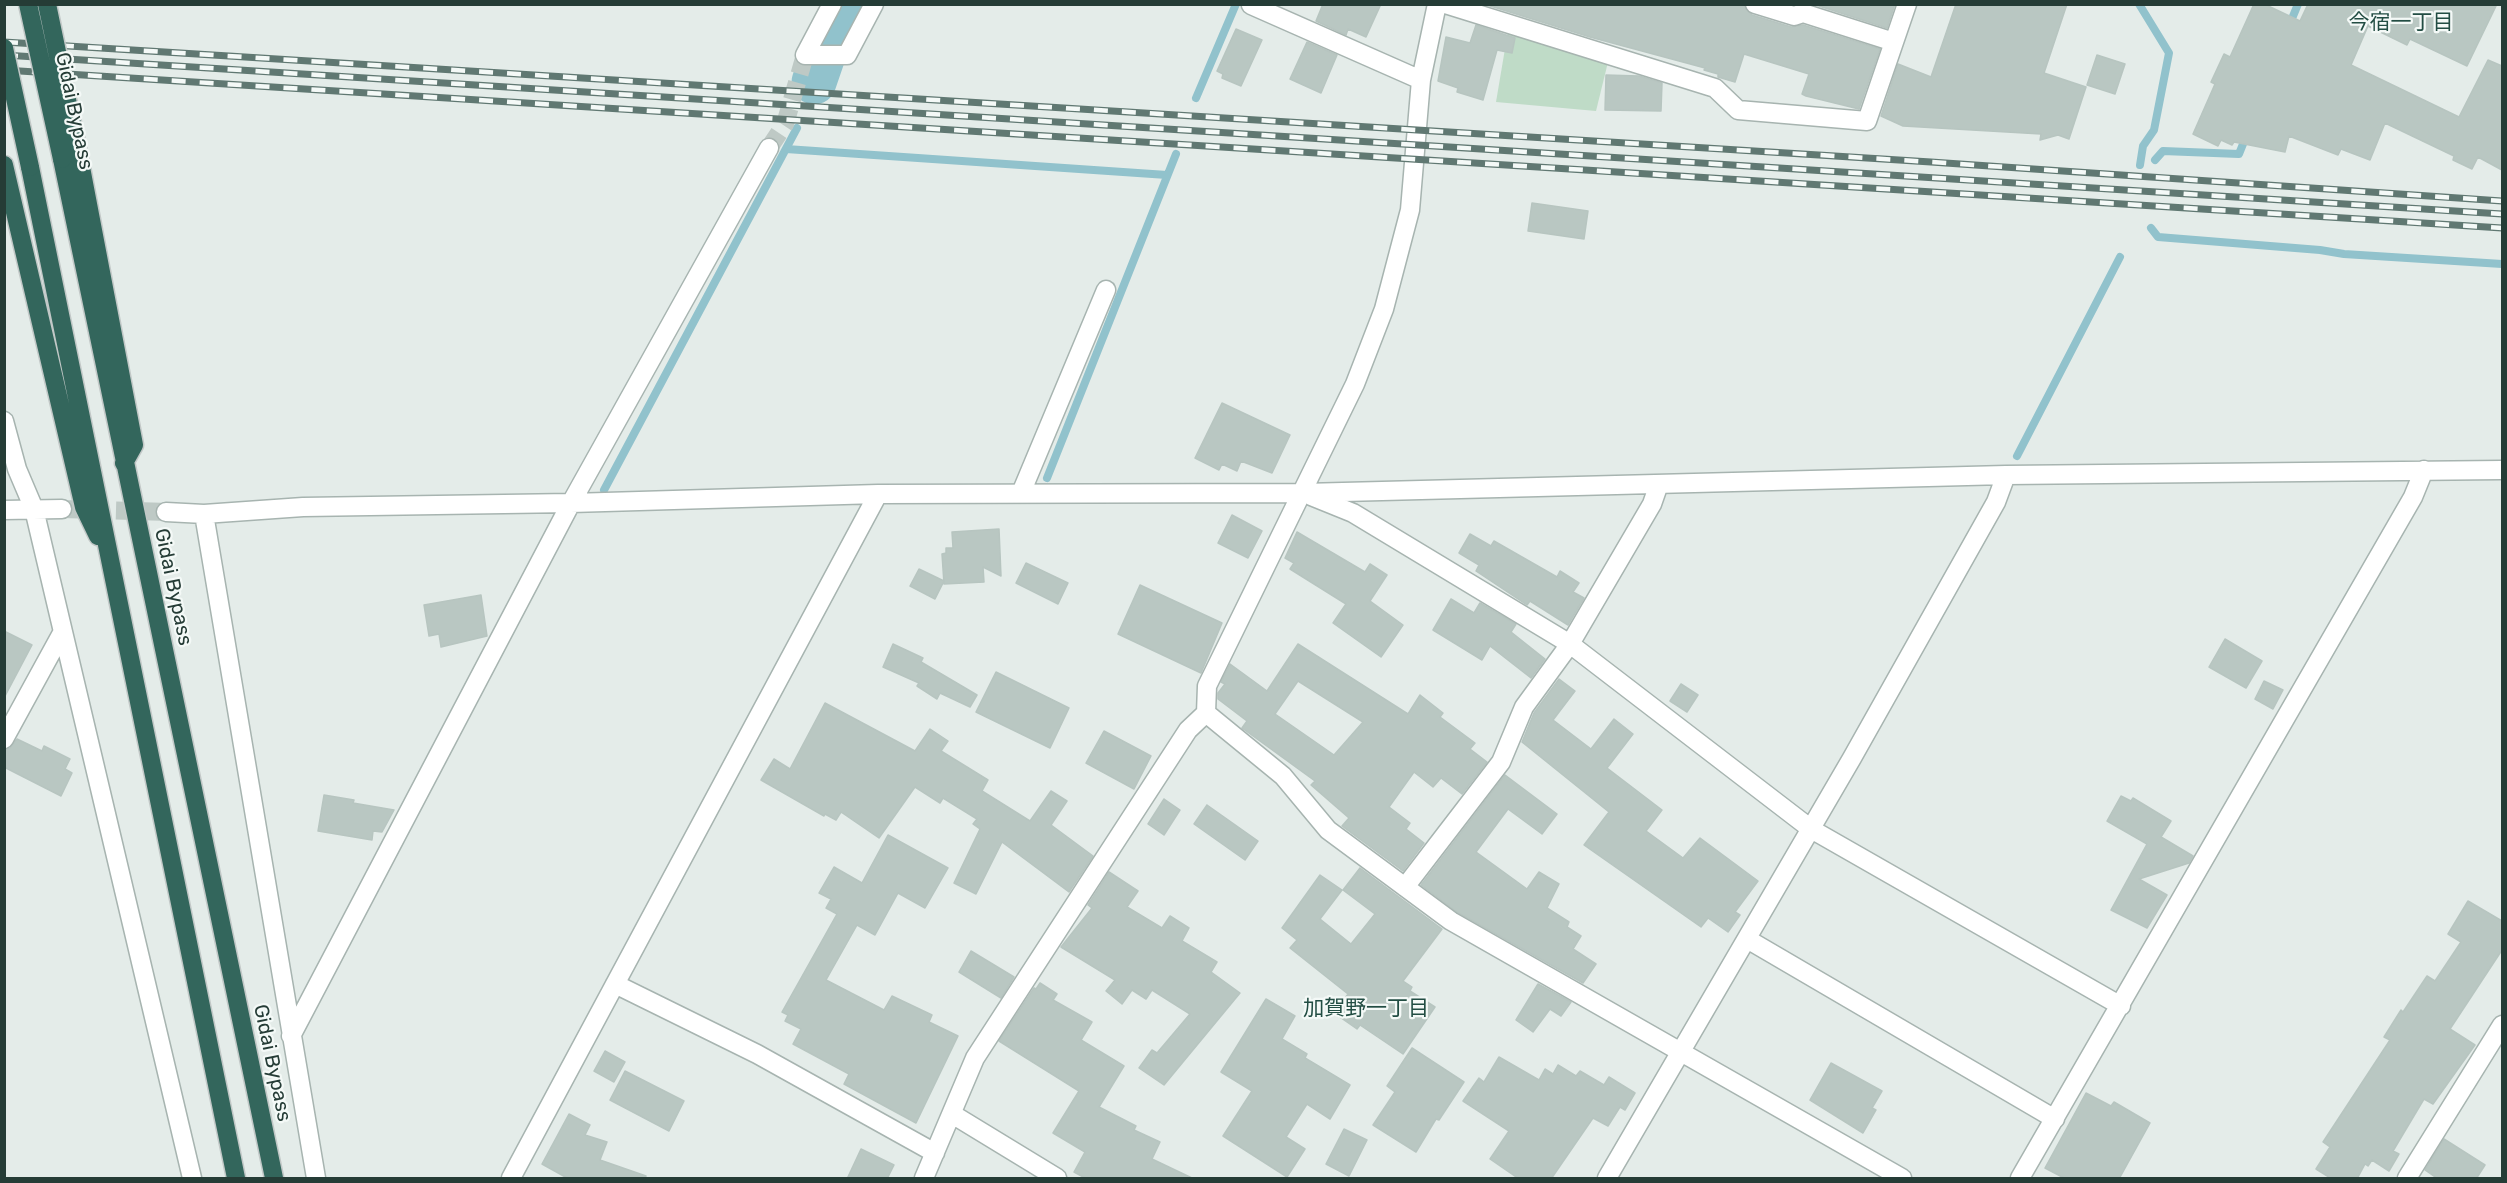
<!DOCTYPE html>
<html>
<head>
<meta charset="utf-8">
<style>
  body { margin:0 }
  #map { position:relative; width:2507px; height:1183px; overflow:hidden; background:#e4ece9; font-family:Rubik,sans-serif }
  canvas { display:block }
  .frame { position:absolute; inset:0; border:6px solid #253c36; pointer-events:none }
</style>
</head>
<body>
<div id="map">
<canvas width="2507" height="1183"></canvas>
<div class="frame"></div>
</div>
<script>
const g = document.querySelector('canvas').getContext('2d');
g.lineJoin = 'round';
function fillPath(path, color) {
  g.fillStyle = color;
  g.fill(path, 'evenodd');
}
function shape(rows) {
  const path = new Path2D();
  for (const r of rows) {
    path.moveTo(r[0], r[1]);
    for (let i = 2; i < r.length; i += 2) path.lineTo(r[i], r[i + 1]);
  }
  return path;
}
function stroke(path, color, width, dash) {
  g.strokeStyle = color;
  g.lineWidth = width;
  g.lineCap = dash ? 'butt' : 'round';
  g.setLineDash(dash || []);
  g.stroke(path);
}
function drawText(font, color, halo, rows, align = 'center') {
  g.font = font + ' Rubik,"Noto Sans JP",sans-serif';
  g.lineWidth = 4.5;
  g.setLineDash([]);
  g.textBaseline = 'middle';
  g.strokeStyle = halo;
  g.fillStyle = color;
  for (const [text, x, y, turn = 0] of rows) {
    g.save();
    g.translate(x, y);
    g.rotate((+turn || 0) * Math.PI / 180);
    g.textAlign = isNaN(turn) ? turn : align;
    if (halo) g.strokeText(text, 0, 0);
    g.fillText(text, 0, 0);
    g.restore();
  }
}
fillPath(shape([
  [1508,31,1608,62,1596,111,1496,102]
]), '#bfdbc7');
stroke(shape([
  [2139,4,2169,53,2154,130,2143,146,2140,165],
  [2289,26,2298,4],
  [1196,98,1236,4],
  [786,149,1167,175],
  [2155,160,2163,151,2239,154,2247,134],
  [2151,228,2158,237,2320,250,2344,254,2502,264],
  [2017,456,2120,257],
  [1047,478,1176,154],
  [604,490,797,128]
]), '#91c2cc', 8);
stroke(shape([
  [814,82,826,47,850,4]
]), '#91c2cc', 45);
const building = shape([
  [1323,4,1381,4,1366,37,1348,29,1346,35,1316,21,1323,4],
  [1484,4,1744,4,1752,15,1791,27,1803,25,1880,49,1859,109,1806,96,1802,94,1809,74,1744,54,1735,82,1718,77,1718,74,1704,70,1705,68,1590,37,1484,4],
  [1813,4,1895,4,1887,28,1813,4],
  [1956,4,2067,4,2044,73,2086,87,2069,139,2058,135,2040,140,2041,134,1903,126,1881,116,1898,64,1931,77,1956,4],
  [2254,4,2264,4,2300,21,2308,4,2497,4,2467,66,2410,39,2407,45,2368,26,2351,65,2459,117,2488,60,2502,66,2502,170,2478,157,2472,169,2453,160,2454,156,2385,123,2370,160,2341,149,2338,155,2289,136,2285,152,2234,142,2232,145,2221,140,2218,146,2193,134,2215,84,2211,82,2224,54,2230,57,2254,4],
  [1476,25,1515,38,1512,53,1497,50,1483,100,1457,92,1458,88,1438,81,1446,37,1470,43,1476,25],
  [1236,29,1262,40,1241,86,1222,78,1223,74,1217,71,1236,29],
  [1307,42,1337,55,1321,93,1290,79,1307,42],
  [2097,55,2125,64,2115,94,2087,85,2097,55],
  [1606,75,1639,76,1662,83,1661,111,1605,110,1606,75],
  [1532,203,1588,211,1584,239,1528,231,1532,203],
  [1222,403,1290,435,1272,473,1241,461,1237,471,1222,464,1219,470,1195,458,1222,403],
  [1232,515,1262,531,1248,558,1218,543,1232,515],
  [999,529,1001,576,983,567,984,582,944,584,942,554,946,553,946,548,953,548,952,532,999,529],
  [1297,532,1365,572,1370,564,1387,575,1370,601,1403,625,1381,657,1333,623,1346,604,1290,569,1294,563,1285,558,1297,532],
  [1470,534,1491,546,1494,541,1557,577,1560,571,1579,583,1573,592,1584,598,1568,625,1530,601,1527,605,1476,571,1479,565,1459,553,1470,534],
  [1026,563,1068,583,1058,604,1016,583,1026,563],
  [919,569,944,581,935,599,910,586,919,569],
  [1140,585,1222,623,1201,673,1118,634,1140,585],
  [481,595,487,636,441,647,439,634,429,636,424,605,481,595],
  [1451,599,1474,613,1480,603,1516,624,1511,632,1545,659,1531,678,1490,646,1482,660,1433,630,1451,599],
  [4,631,32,645,4,698,4,631],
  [2225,639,2262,661,2246,688,2209,667,2225,639],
  [893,644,923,658,921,662,977,695,970,707,940,693,937,699,917,686,919,683,883,667,893,644],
  [1298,644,1408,714,1420,695,1443,713,1440,717,1475,743,1470,749,1487,762,1462,794,1441,778,1433,787,1414,772,1389,807,1410,823,1406,829,1424,843,1403,871,1342,826,1349,818,1311,785,1315,781,1242,728,1247,721,1218,699,1218,693,1225,684,1221,682,1230,664,1267,691,1298,644],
  [1298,681,1363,722,1334,755,1275,714,1298,681],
  [996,672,1069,708,1050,748,976,712,996,672],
  [1559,679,1575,691,1553,720,1591,749,1614,719,1633,734,1607,768,1662,810,1646,831,1683,858,1700,838,1758,881,1735,912,1740,915,1728,932,1708,918,1701,927,1584,845,1609,812,1522,742,1534,713,1559,679],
  [2264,681,2283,690,2273,709,2255,699,2264,681],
  [1681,684,1698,695,1687,712,1670,701,1681,684],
  [825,703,915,751,930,729,948,741,941,751,988,780,982,791,1030,821,1051,791,1067,801,1051,825,1093,856,1069,892,1002,842,976,894,954,883,980,829,973,824,977,819,943,798,940,803,915,787,879,838,841,812,836,820,825,814,824,816,761,780,774,759,790,769,825,703],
  [1104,731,1151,756,1134,789,1086,763,1104,731],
  [17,739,42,751,44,746,70,759,65,769,72,773,61,796,4,767,4,750,10,748,17,739],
  [1505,775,1557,814,1542,834,1508,809,1476,852,1527,889,1539,872,1559,884,1547,908,1569,922,1567,927,1581,936,1573,949,1596,964,1583,983,1457,912,1421,885,1505,775],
  [324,795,354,800,353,803,394,810,382,832,373,831,372,840,318,831,324,795],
  [2121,796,2131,801,2133,798,2171,821,2161,837,2193,856,2189,863,2139,879,2167,895,2147,928,2111,910,2147,844,2107,821,2121,796],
  [1164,799,1180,810,1164,835,1148,824,1164,799],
  [1207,805,1258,841,1245,860,1194,824,1207,805],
  [888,835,948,868,925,908,898,893,875,935,857,925,826,980,884,1010,892,996,932,1015,929,1022,958,1036,916,1123,844,1084,849,1074,793,1044,801,1029,785,1021,788,1015,782,1012,837,914,826,908,831,899,819,893,834,867,862,883,888,835],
  [1360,868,1442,929,1403,981,1412,987,1410,991,1435,1007,1403,1054,1360,1025,1357,1029,1334,1013,1348,994,1290,948,1297,940,1282,928,1320,875,1342,890,1320,919,1351,944,1375,914,1343,890,1360,868],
  [1109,872,1138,891,1127,907,1162,928,1170,916,1189,928,1182,941,1217,962,1211,972,1240,993,1164,1085,1139,1068,1152,1050,1157,1053,1190,1014,1152,990,1146,999,1132,990,1122,1004,1106,991,1115,980,1061,947,1092,908,1088,905,1109,872],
  [2468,901,2502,921,2502,950,2450,1029,2475,1045,2433,1104,2424,1099,2393,1151,2399,1154,2389,1171,2372,1160,2368,1166,2365,1164,2357,1179,2332,1179,2316,1169,2330,1147,2323,1142,2390,1040,2384,1037,2401,1010,2403,1012,2427,976,2435,981,2461,942,2448,934,2468,901],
  [971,951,1014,977,1001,998,959,972,971,951],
  [1040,983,1057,994,1053,1000,1092,1022,1081,1040,1124,1066,1099,1107,1136,1126,1134,1130,1160,1142,1152,1159,1194,1179,1087,1179,1074,1172,1085,1152,1053,1133,1079,1091,999,1041,1034,988,1036,989,1040,983],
  [1538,984,1571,1002,1561,1016,1550,1009,1533,1032,1516,1020,1538,984],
  [1266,999,1295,1016,1282,1039,1307,1054,1305,1058,1350,1085,1330,1119,1307,1104,1286,1137,1305,1149,1287,1177,1223,1136,1252,1091,1221,1072,1266,999],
  [1412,1048,1464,1082,1439,1120,1436,1119,1416,1152,1373,1125,1395,1092,1387,1086,1412,1048],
  [605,1051,625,1062,614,1082,594,1071,605,1051],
  [1499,1057,1539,1080,1545,1069,1553,1074,1558,1065,1576,1076,1580,1071,1604,1085,1609,1077,1635,1093,1625,1110,1620,1107,1608,1126,1593,1118,1551,1179,1519,1179,1490,1159,1509,1131,1463,1101,1479,1078,1484,1082,1499,1057],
  [1831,1063,1882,1091,1872,1108,1876,1110,1863,1133,1810,1100,1831,1063],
  [625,1071,684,1101,669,1131,610,1100,625,1071],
  [2086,1093,2111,1106,2114,1102,2150,1123,2119,1179,2066,1179,2045,1168,2086,1093],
  [569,1114,590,1125,585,1135,607,1142,600,1160,646,1176,645,1179,569,1179,542,1164,569,1114],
  [1344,1129,1367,1140,1349,1176,1326,1164,1344,1129],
  [2444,1139,2485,1165,2476,1179,2438,1179,2425,1170,2444,1139],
  [861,1149,894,1165,887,1179,847,1179,861,1149]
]);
fillPath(building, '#b9c7c2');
stroke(building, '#b7c5c0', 1.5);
stroke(shape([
  [769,148,785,124,805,55],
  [62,509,166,512]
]), '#bec9c5', 18, [18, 9]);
const minor = shape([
  [832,4,805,55,847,55,874,4],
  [1445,4,1715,88,1738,110,1867,121,1907,4],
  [1755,4,1794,16,1803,13,1894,42],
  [1251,5,1421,80],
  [4,421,17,469,34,509,192,1178],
  [1021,493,1106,290],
  [1311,496,1353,513,1570,644,1811,829,2121,1006],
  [4,510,62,509],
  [166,512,204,514,303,507,571,503,878,494,1304,493,2006,475,2502,470],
  [204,514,316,1178],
  [1206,713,1283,776,1328,830,1451,921,1902,1178],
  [4,739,62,633],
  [1405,887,1501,762,1524,707,1570,644,1652,504,1659,484],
  [1747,939,2055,1119],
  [615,984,757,1054,935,1153],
  [291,1036,571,503,769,148],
  [952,1114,1057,1178],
  [511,1178,878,494],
  [924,1178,975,1058,1188,730,1206,713,1207,686,1355,384,1384,309,1410,210,1421,80,1437,4],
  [1607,1178,1852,758,1996,502,2006,475],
  [2020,1178,2413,497,2424,470],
  [2407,1178,2502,1025]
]);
const highway = shape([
  [79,157,134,445,124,463],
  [62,159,274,1178],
  [4,165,84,507,98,536],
  [30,167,236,1178]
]);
stroke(minor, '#a7b4b0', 21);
stroke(highway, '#c2c8c7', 21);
stroke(minor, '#fff', 18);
stroke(highway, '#33665c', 18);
const rail = shape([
  [4,42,1931,162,2502,201],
  [4,55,2502,214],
  [4,70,2502,228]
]);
stroke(rail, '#607872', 7);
stroke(rail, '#f4f9f7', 4.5, [14]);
const highwayBridge = shape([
  [28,4,62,159],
  [47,4,79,157],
  [4,48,30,167]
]);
stroke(highwayBridge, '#c2c8c7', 21, []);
stroke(highwayBridge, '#33665c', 18);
drawText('20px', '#253c36', '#f4f9f7', [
  ["Gidai Bypass",74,111,78],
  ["Gidai Bypass",173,587,78],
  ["Gidai Bypass",272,1063,78]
]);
drawText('21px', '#224d43', '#f4f9f7', [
  ["今宿一丁目",2401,23],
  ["加賀野一丁目",1366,1009]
]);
</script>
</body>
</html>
